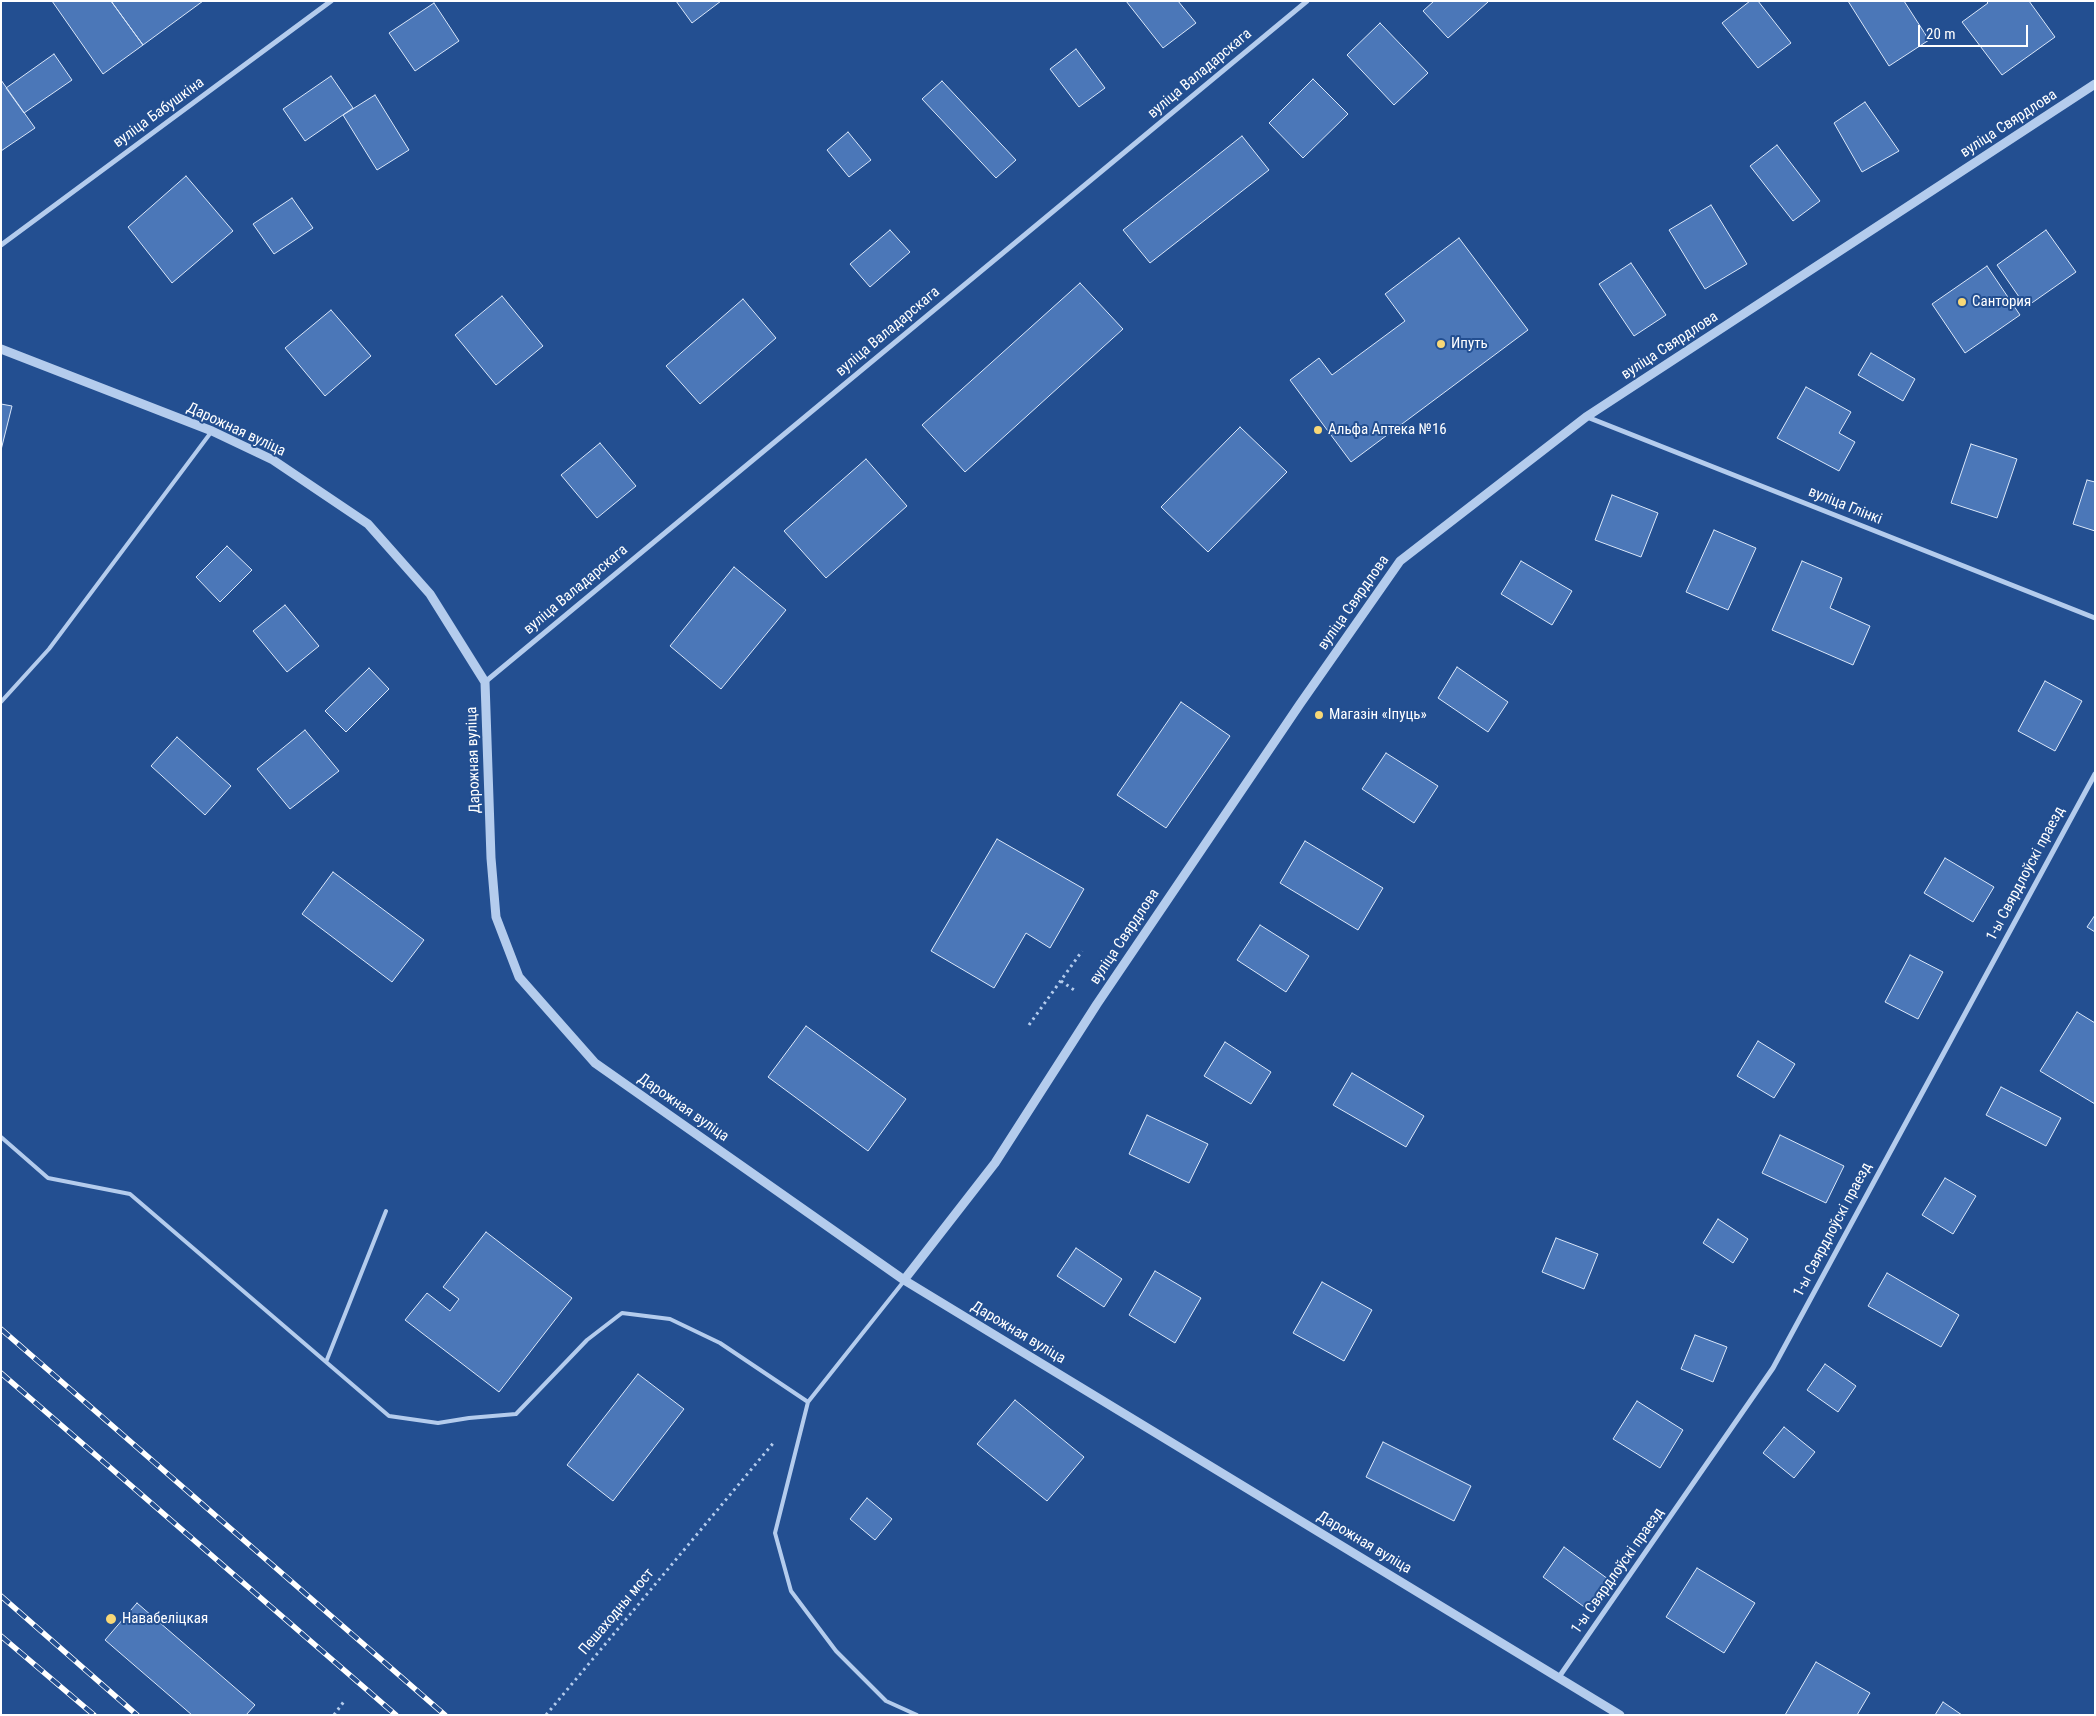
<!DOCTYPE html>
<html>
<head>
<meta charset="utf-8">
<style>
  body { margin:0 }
  #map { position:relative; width:2096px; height:1716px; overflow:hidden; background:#234f91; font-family:"Roboto Condensed",sans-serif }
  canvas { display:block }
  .frame { position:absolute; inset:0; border:2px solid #fff; pointer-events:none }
  .scale { position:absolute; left:1918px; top:25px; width:110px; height:22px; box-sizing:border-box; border:2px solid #fff; border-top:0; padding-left:6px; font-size:15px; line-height:18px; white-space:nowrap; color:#fff; -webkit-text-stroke:4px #234f91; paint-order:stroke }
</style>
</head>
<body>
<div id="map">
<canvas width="2096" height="1716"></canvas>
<div class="frame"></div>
<div class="scale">20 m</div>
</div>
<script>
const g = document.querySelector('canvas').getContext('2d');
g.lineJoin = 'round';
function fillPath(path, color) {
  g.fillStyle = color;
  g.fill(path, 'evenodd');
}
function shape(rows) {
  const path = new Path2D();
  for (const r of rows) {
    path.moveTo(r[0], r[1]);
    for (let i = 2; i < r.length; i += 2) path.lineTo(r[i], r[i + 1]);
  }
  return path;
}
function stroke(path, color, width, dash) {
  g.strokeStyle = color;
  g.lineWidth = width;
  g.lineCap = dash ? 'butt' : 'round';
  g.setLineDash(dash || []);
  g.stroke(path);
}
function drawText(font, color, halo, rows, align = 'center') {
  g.font = font + ' "Roboto Condensed",sans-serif';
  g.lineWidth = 4;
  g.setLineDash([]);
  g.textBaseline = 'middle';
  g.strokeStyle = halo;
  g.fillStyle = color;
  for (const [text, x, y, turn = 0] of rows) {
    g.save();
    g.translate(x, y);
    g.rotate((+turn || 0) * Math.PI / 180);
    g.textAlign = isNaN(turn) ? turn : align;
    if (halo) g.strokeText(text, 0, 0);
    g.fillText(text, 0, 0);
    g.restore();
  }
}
const building = shape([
  [52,1,111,1,143,45,103,74,52,1],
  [111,1,203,1,143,45,111,1],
  [676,1,721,1,692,23,676,1],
  [1126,1,1178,1,1196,23,1163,48,1126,1],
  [1434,1,1487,1,1488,2,1448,38,1423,11,1434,1],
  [1750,1,1758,1,1791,43,1758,68,1722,23,1750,1],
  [1848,1,1904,1,1929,40,1889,66,1848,1],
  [1986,1,2029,1,2055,37,2002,75,1962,22,1988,3,1986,1],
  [434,3,459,41,415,71,389,33,434,3],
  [1380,23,1428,73,1394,105,1347,55,1380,23],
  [1076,49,1105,88,1079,107,1050,69,1076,49],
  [54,54,72,80,24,113,6,88,54,54],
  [331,76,353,108,305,141,283,109,331,76],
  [1313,79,1348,114,1303,158,1269,123,1313,79],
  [1,80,35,128,1,151,1,80],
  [942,81,1016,160,996,178,922,99,942,81],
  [375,95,409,150,377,170,343,115,375,95],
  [1865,102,1899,151,1862,172,1834,123,1865,102],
  [848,132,871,160,849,177,827,150,848,132],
  [1242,136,1269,170,1150,263,1123,230,1242,136],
  [1777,145,1820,201,1793,221,1750,166,1777,145],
  [186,176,233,231,172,283,128,227,186,176],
  [292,198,313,228,274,254,253,224,292,198],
  [1711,205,1747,264,1705,289,1669,230,1711,205],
  [890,230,910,252,870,287,850,264,890,230],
  [2046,230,2076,272,2026,307,1997,265,2046,230],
  [1459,238,1528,330,1351,462,1290,380,1319,358,1332,375,1405,321,1385,294,1459,238],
  [1631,263,1666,315,1634,336,1599,284,1631,263],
  [1987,266,2020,315,1965,353,1932,304,1987,266],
  [1080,283,1123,329,965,472,922,425,1080,283],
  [502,296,543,346,496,385,455,335,502,296],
  [743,299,776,338,700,404,666,366,743,299],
  [331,310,371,356,325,396,285,348,331,310],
  [1871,353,1915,379,1903,401,1858,375,1871,353],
  [1806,387,1851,412,1839,433,1855,442,1839,471,1777,438,1806,387],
  [1,404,12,406,1,450,1,404],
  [1240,427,1287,472,1208,552,1161,507,1240,427],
  [600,443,636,486,597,518,561,475,600,443],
  [1971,444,2017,459,1997,518,1951,503,1971,444],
  [866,459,907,506,826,578,784,531,866,459],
  [2087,480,2095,482,2095,531,2073,524,2087,480],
  [1612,495,1658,513,1641,557,1595,540,1612,495],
  [1714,530,1756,548,1728,610,1686,592,1714,530],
  [227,546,252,570,220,602,196,577,227,546],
  [1521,561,1572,591,1552,625,1501,594,1521,561],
  [1802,561,1842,578,1830,608,1870,626,1853,665,1772,630,1802,561],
  [734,567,786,610,721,689,670,646,734,567],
  [285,605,319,646,287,672,253,631,285,605],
  [1457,667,1508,702,1488,732,1438,698,1457,667],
  [369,668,389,689,346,732,325,711,369,668],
  [2045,681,2082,701,2055,751,2018,731,2045,681],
  [1181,702,1230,736,1166,828,1117,795,1181,702],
  [305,730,339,771,290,809,257,769,305,730],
  [177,737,231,786,205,815,151,766,177,737],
  [1386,753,1438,786,1414,823,1362,789,1386,753],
  [997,839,1084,889,1050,948,1026,933,994,988,931,951,997,839],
  [1305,841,1383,888,1358,930,1280,883,1305,841],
  [1945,858,1994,887,1973,922,1924,893,1945,858],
  [333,872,424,940,392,982,302,914,333,872],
  [2095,915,2095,932,2087,927,2095,915],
  [1260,925,1309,956,1286,992,1237,960,1260,925],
  [1910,955,1943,972,1918,1019,1885,1002,1910,955],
  [2077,1012,2095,1023,2095,1104,2040,1071,2077,1012],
  [806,1026,906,1099,868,1151,768,1077,806,1026],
  [1758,1041,1795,1064,1774,1098,1737,1076,1758,1041],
  [1225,1042,1271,1072,1251,1104,1204,1076,1225,1042],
  [1352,1073,1424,1116,1406,1147,1333,1105,1352,1073],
  [2001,1087,2061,1118,2046,1146,1986,1115,2001,1087],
  [1147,1115,1208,1144,1189,1183,1129,1154,1147,1115],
  [1780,1135,1844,1166,1826,1203,1762,1173,1780,1135],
  [1945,1178,1976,1196,1953,1234,1922,1215,1945,1178],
  [1718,1219,1748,1239,1733,1263,1703,1243,1718,1219],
  [486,1232,572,1298,499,1392,405,1320,427,1293,450,1311,459,1299,443,1287,486,1232],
  [1556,1238,1598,1254,1584,1289,1542,1272,1556,1238],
  [1076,1248,1122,1279,1104,1307,1057,1276,1076,1248],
  [1155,1271,1201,1298,1175,1343,1129,1315,1155,1271],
  [1887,1273,1959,1315,1941,1347,1868,1306,1887,1273],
  [1322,1282,1372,1310,1344,1361,1293,1333,1322,1282],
  [1695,1335,1727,1347,1713,1382,1681,1369,1695,1335],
  [1825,1364,1856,1386,1838,1412,1807,1390,1825,1364],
  [638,1374,684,1409,613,1501,567,1465,638,1374],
  [1015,1400,1084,1457,1047,1501,977,1444,1015,1400],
  [1637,1401,1683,1430,1660,1468,1613,1439,1637,1401],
  [1784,1427,1815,1452,1794,1478,1763,1453,1784,1427],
  [1383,1442,1471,1486,1454,1521,1366,1477,1383,1442],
  [867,1498,892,1519,875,1540,850,1519,867,1498],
  [1564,1547,1608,1579,1587,1609,1543,1577,1564,1547],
  [1697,1568,1755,1603,1724,1653,1666,1617,1697,1568],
  [137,1603,255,1705,246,1715,192,1715,105,1640,137,1603],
  [1816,1662,1870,1693,1857,1715,1785,1715,1816,1662],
  [1943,1702,1959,1713,1962,1715,1935,1715,1943,1702]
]);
fillPath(building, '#4b77b8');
stroke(building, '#dae7f9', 1);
stroke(shape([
  [1061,981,1077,992],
  [1029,1025,1082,951],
  [334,1715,345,1700],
  [546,1715,775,1441]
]), '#b4cced', 3, [2.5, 4]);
stroke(shape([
  [1,702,49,649,212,431],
  [1,1137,48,1178,130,1194,389,1416,438,1423,469,1418,516,1414,587,1340,622,1313,670,1319,720,1343,808,1402,904,1281],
  [326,1362,386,1211],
  [808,1402,775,1533,791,1591,836,1651,886,1701,917,1715]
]), '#b4cced', 4);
stroke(shape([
  [1,245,331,1],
  [1587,417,2095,618],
  [485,682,1307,1],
  [1559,1677,1773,1368,2095,774]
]), '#b4cced', 5);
stroke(shape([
  [1,349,212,431,273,460,368,524,430,594,485,682,491,858,496,917,519,977,595,1063,904,1280,1620,1715],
  [904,1280,995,1163,1097,1004,1300,704,1400,561,1586,417,2095,84]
]), '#b4cced', 9);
const rail = shape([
  [1,1329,445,1715],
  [1,1373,396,1715],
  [1,1596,137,1715],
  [1,1636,94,1715]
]);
stroke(rail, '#fff', 5.5);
stroke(rail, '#234f91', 4, [11]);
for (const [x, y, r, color] of [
  [1962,302,5,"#f8d877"],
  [1441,344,5,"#f8d877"],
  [1318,430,5,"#f8d877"],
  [1319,715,5,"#f8d877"],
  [111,1619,6,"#f8d877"]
]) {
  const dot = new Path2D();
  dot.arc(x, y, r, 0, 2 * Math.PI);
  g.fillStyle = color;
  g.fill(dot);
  stroke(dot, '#234f91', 2);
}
drawText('15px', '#fff', '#234f91', [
  ["вуліца Валадарскага",1200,74,-40],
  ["вуліца Бабушкіна",159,113,-36],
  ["вуліца Свярдлова",2009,124,-33],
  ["вуліца Валадарскага",888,332,-40],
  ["вуліца Свярдлова",1670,346,-33],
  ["Дарожная вуліца",236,430,25],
  ["вуліца Глінкі",1845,506,22],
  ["вуліца Валадарскага",576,590,-40],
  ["вуліца Свярдлова",1354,603,-55],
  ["Дарожная вуліца",474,760,-92],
  ["1-ы Свярдлоўскі праезд",2026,874,-62],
  ["вуліца Свярдлова",1125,937,-56],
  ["Дарожная вуліца",683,1108,35],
  ["1-ы Свярдлоўскі праезд",1833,1230,-62],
  ["Дарожная вуліца",1018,1333,31],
  ["Дарожная вуліца",1364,1543,31],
  ["1-ы Свярдлоўскі праезд",1618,1571,-55],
  ["Пешаходны мост",617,1612,-50]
]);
drawText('15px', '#fff', '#234f91', [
  ["Сантория",1972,302],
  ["Ипуть",1451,344],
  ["Альфа Аптека №16",1328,430],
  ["Магазін «Іпуць»",1329,715],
  ["Навабеліцкая",122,1619]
], 'left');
</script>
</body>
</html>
